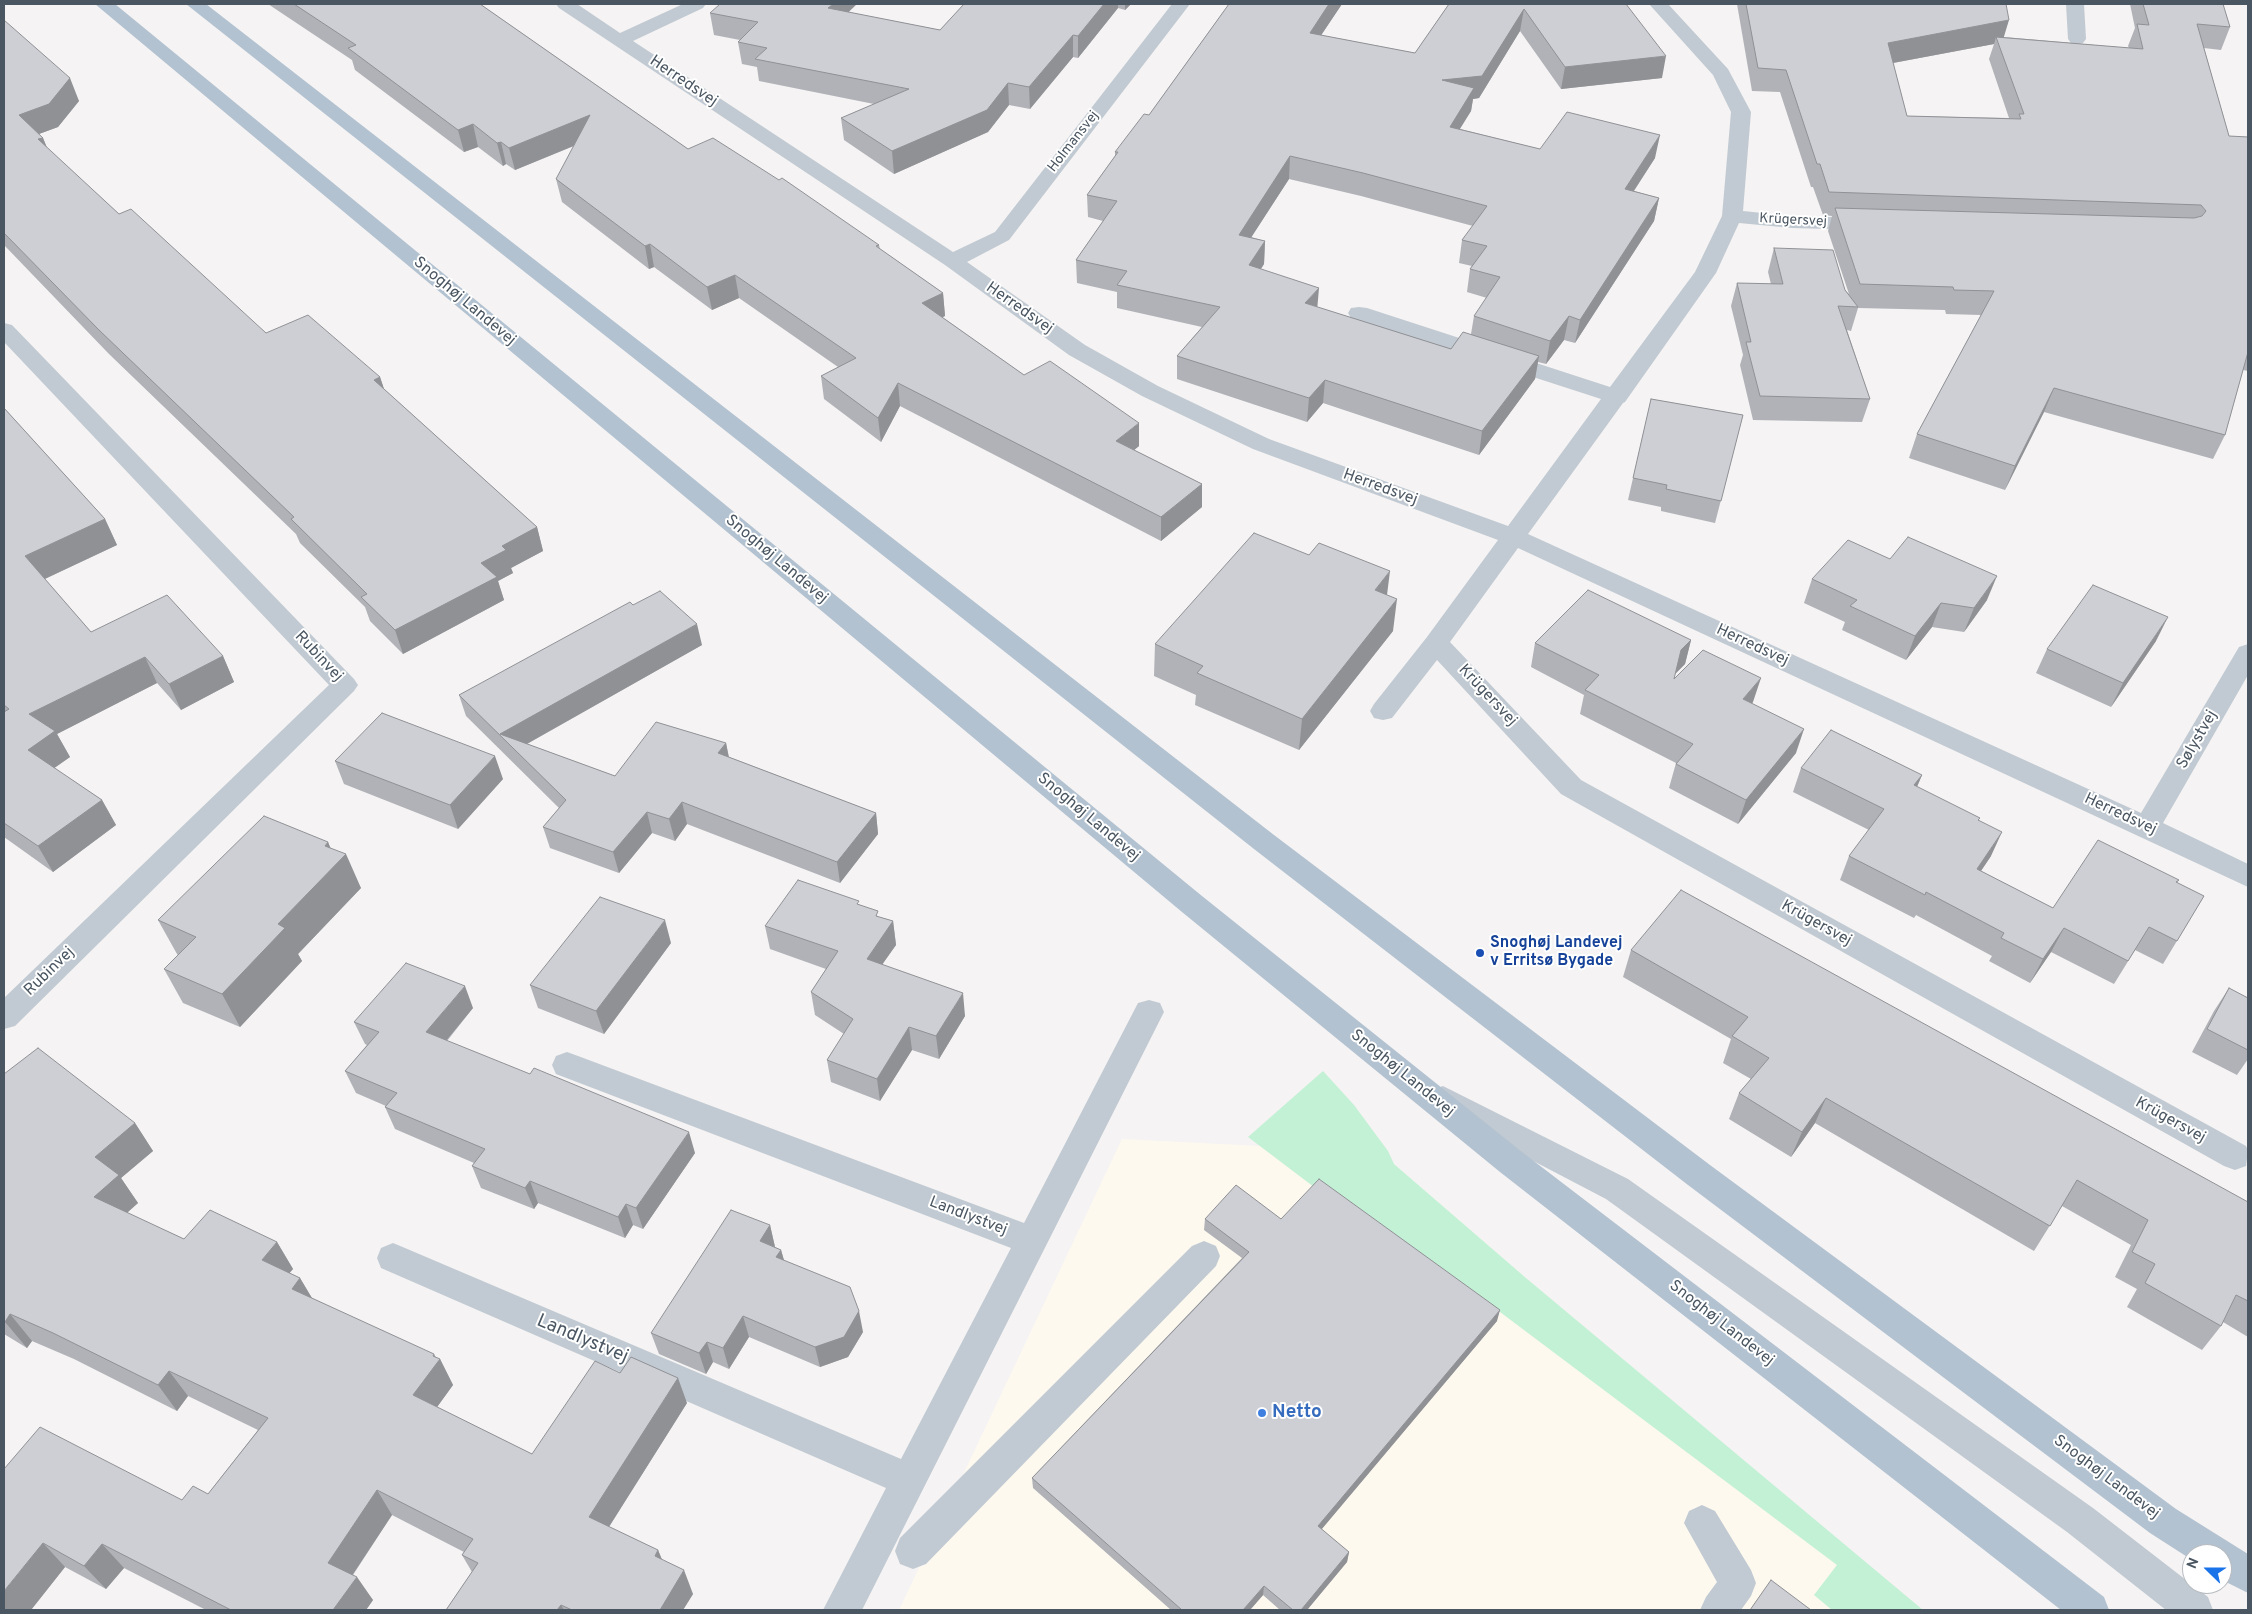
<!DOCTYPE html>
<html>
<head>
<meta charset="utf-8">
<style>
  body { margin:0 }
  #map { position:relative; width:2252px; height:1614px; overflow:hidden; background:#f5f3f3; font-family:Overpass,sans-serif }
  canvas { display:block }
  .frame { position:absolute; inset:0; border:5px solid #4a5661; pointer-events:none }
  .north { position:absolute; left:2182px; top:1544px; width:50px; height:50px; box-sizing:border-box; background:#fff; border:1px solid #b7bbc0; border-radius:50%; rotate:292deg; font-size:14px; font-weight:700; line-height:20px; text-align:center; color:#4a5661 }
  .north::after { content:''; display:block; margin:auto; width:18px; height:22px; background:#1a73e8; clip-path:polygon(50% 0,100% 100%,50% 72%,0 100%) }
</style>
</head>
<body>
<div id="map">
<canvas width="2252" height="1614"></canvas>
<div class="frame"></div>
<div class="north">N</div>
</div>
<script>
const g = document.querySelector('canvas').getContext('2d');
g.lineJoin = 'round';
function fillPath(path, color) {
  g.fillStyle = color;
  g.fill(path, 'evenodd');
}
function shape(rows) {
  const path = new Path2D();
  for (const r of rows) {
    path.moveTo(r[0], r[1]);
    for (let i = 2; i < r.length; i += 2) path.lineTo(r[i], r[i + 1]);
  }
  return path;
}
function stroke(path, color, width, dash) {
  g.strokeStyle = color;
  g.lineWidth = width;
  g.lineCap = dash ? 'butt' : 'round';
  g.setLineDash(dash || []);
  g.stroke(path);
}
function drawText(font, color, halo, rows, align = 'center') {
  g.font = font + ' Overpass,sans-serif';
  g.lineWidth = 4;
  g.setLineDash([]);
  g.textBaseline = 'middle';
  g.strokeStyle = halo;
  g.fillStyle = color;
  for (const [text, x, y, turn = 0] of rows) {
    g.save();
    g.translate(x, y);
    g.rotate((+turn || 0) * Math.PI / 180);
    g.textAlign = isNaN(turn) ? turn : align;
    if (halo) g.strokeText(text, 0, 0);
    g.fillText(text, 0, 0);
    g.restore();
  }
}
fillPath(shape([
  [1122,1139,1380,1152,1827,1538,1893,1610,899,1610]
]), '#fdf9ef');
fillPath(shape([
  [1323,1071,1354,1105,1388,1151,1394,1164,1526,1278,1923,1610,1832,1610,1814,1595,1837,1565,1500,1312,1318,1190,1248,1137]
]), '#c3f1d5');
fillPath(shape([
  [556,4,577,4,620,33,683,4,706,4,703,8,633,41,953,252,995,232,1172,4,1190,4,1009,240,967,262,1085,345,1158,386,1269,439,1508,526,1601,399,1351,318,1348,313,1351,308,1359,307,1367,308,1610,387,1695,272,1722,216,1731,112,1713,75,1649,4,1668,4,1728,69,1751,112,1743,211,1792,216,1868,218,1875,220,1878,224,1875,228,1868,230,1792,228,1739,223,1716,273,1625,402,1623,403,1528,534,2141,813,2239,647,2248,644,2248,675,2163,823,2248,864,2248,887,1518,548,1450,642,1581,780,2246,1146,2248,1151,2246,1166,2235,1170,2224,1166,1561,794,1437,660,1392,718,1383,720,1374,718,1370,711,1374,704,1427,637,1498,540,1253,449,1142,396,1069,355,945,265,559,8,556,4],
  [2066,4,2084,4,2086,39,2083,43,2077,44,2071,43,2068,39,2066,4],
  [4,323,12,325,354,679,358,685,354,691,15,1026,4,1029,4,998,329,685,4,342,4,323],
  [1149,1000,1160,1003,1164,1012,862,1610,823,1610,886,1488,381,1268,377,1258,381,1248,393,1243,405,1248,901,1459,1011,1248,556,1074,552,1065,556,1056,567,1052,578,1056,1024,1223,1138,1003,1149,1000],
  [1443,1086,1628,1179,2093,1508,2208,1597,2213,1610,2166,1610,2067,1532,1606,1199,1432,1108,1428,1099,1432,1090,1443,1086],
  [1204,1241,1216,1246,1220,1256,1216,1266,926,1564,913,1569,900,1564,895,1551,900,1538,1192,1246,1204,1241],
  [1702,1505,1715,1511,1751,1570,1756,1583,1751,1596,1741,1610,1700,1610,1706,1597,1717,1582,1684,1523,1689,1511,1702,1505]
]), '#c1cad2');
fillPath(shape([
  [95,4,115,4,1202,896,1522,1152,2104,1597,2109,1610,2061,1610,1500,1172,1182,912,95,4],
  [186,4,206,4,1274,835,1710,1165,2176,1509,2248,1554,2248,1593,2222,1580,2222,1554,2192,1554,2192,1560,2150,1533,1688,1185,1254,849,186,4]
]), '#b3c2d1');
fillPath(shape([
  [268,4,480,4,688,149,879,245,880,249,943,293,945,316,942,317,1024,375,1139,446,1134,450,1202,484,1202,507,1161,541,900,406,881,442,824,399,821,376,838,367,739,298,712,310,654,267,649,269,562,202,556,179,574,146,515,170,506,164,503,166,478,147,464,152,355,70,352,60],
  [964,4,1131,4,1125,10,1118,8,1078,58,1073,57,1030,109,1009,105,988,132,894,174,844,140,841,118,874,104,759,81,757,67,742,64,738,42,740,40,714,35,710,13,848,12,940,30],
  [1229,4,1342,4,1321,35,1415,53,1449,4,1626,4,1662,78,1561,89,1520,31,1479,98,1473,99,1471,111,1460,129,1540,149,1655,158,1634,191,1659,198,1654,221,1575,343,1564,340,1546,364,1538,362,1535,379,1479,455,1323,403,1307,422,1177,379,1177,356,1202,327,1117,308,1117,292,1077,283,1076,260,1103,221,1088,217,1087,195,1115,156,1115,152,1149,115],
  [1289,179,1361,196,1473,226,1462,240,1459,263,1472,266,1470,269,1467,292,1487,298,1474,316,1471,334,1451,349,1317,307,1261,269,1264,264,1265,241,1251,237],
  [1737,4,2006,4,2004,37,2129,48,2128,46,2135,28,2130,4,2223,4,2230,27,2221,50,2204,48,2229,136,2248,137,2248,371,2243,370,2225,435,2213,459,2044,412,2005,490,1909,458,1917,434,1981,315,1946,314,1945,310,1858,308,1851,331,1847,330,1870,399,1862,422,1753,420,1740,365,1743,355,1731,306,1737,283,1771,284,1768,272,1774,248,1845,290,1849,294,1828,231,1832,216,1823,215,1813,187,1811,187,1780,92,1752,91],
  [1994,44,1989,59,2009,118,1907,116,1893,63],
  [4,20,79,101,58,127,39,134,43,138,47,148,119,214,266,333,380,377,384,389,537,527,543,551,511,568,513,573,498,581,504,600,403,654,370,621,365,607,300,543,296,534,109,354,4,245],
  [1651,399,1743,415,1715,523,1661,511,1661,507,1628,500],
  [4,408,105,519,117,545,45,579,91,632,223,656,234,682,181,710,157,683,57,734,70,757,54,768,102,800,116,825,53,872,4,837],
  [1890,559,1987,600,1964,632,1932,627,1906,660,1842,630,1845,622,1804,603,1812,579],
  [1387,595,1393,631,1299,750,1195,705,1196,695,1154,676,1155,644],
  [633,605,702,645,527,744,615,776,726,743,729,757,876,813,878,834,840,883,687,824,675,841,652,833,619,873,550,848,543,827,559,808,466,716,459,695],
  [1691,640,1685,664,1675,674,1674,679,1753,702,1752,703,1796,753,1738,824,1669,788,1676,763,1580,714,1584,695,1531,667,1535,643],
  [2156,641,2111,707,2036,673,2047,649],
  [335,761,503,779,458,829,344,784],
  [1801,768,1922,775,1917,787,1979,820,1991,856,1981,871,2053,908,2179,880,2177,883,2204,896,2163,964,2135,950,2114,984,2051,952,2030,983,1989,961,1992,956,1916,915,1914,918,1840,880,1849,856,1869,830,1793,792],
  [328,842,330,848,361,888,298,954,302,961,240,1027,183,1003,164,969,178,955,177,954,158,920],
  [860,905,879,917,893,921,896,945,882,964,965,1016,939,1059,912,1050,880,1101,831,1082,827,1060,844,1034,815,1015,811,992,826,969,770,949,765,926],
  [671,943,604,1034,538,1008,530,985],
  [1631,950,2248,1202,2248,1337,2223,1322,2221,1326,2202,1350,2127,1307,2137,1289,2115,1277,2131,1245,2062,1206,2034,1251,1815,1123,1791,1157,1729,1119,1739,1093,1751,1079,1723,1063,1731,1039,1623,977],
  [2229,988,2248,998,2248,1059,2237,1075,2192,1052,2214,1011],
  [473,1008,447,1041,695,1153,643,1229,633,1225,625,1238,538,1203,534,1209,481,1188,472,1166,474,1163,395,1129,385,1107,386,1106,356,1093,345,1071,367,1045,365,1044,354,1022],
  [4,1074,135,1123,153,1151,121,1178,138,1203,127,1213,184,1239,277,1242,293,1269,289,1273,300,1278,312,1298,440,1359,453,1385,437,1407,532,1454,687,1403,609,1527,658,1550,662,1560,693,1594,683,1610,446,1610,472,1572,462,1555,464,1552,392,1515,353,1575,373,1600,366,1610,206,1610,124,1568,106,1589,65,1567,31,1610,4,1469,182,1500,208,1494,258,1430,188,1396,177,1411,74,1359,32,1341,27,1348,4,1334],
  [1205,1219,1497,1321,1321,1529,1349,1552,1347,1562,1307,1610,1280,1610,1263,1595,1250,1610,1171,1610,1033,1488,1032,1478,1242,1258,1204,1230],
  [770,1225,775,1247,781,1250,784,1260,863,1332,848,1357,820,1367,749,1337,729,1369,713,1362,706,1374,659,1354,651,1333]
]), '#b0b2b7');
fillPath(shape([
  [833,4,857,4,830,30,828,8],
  [1104,4,1118,4,1118,8,1078,58,1078,36],
  [1125,4,1131,4,1125,10],
  [1329,4,1342,4,1308,55,1310,33],
  [1524,9,1520,31,1479,98,1473,99,1471,111,1447,149,1450,127,1442,80],
  [2009,20,2002,43,1996,37,1994,44,1882,65,1888,43],
  [1073,35,1073,57,1030,109,1029,87],
  [1666,56,1662,78,1561,89,1565,67],
  [70,78,79,101,58,127,28,138,19,115],
  [1008,83,1009,105,988,132,894,174,892,151],
  [590,115,595,137,515,170,509,148],
  [473,124,478,147,464,152,458,130],
  [1660,135,1655,158,1620,212,1625,189],
  [43,138,52,160,38,139],
  [501,142,506,164,503,166,497,143],
  [1290,156,1289,179,1238,258,1239,235],
  [1659,198,1654,221,1575,343,1580,320],
  [1265,241,1264,264,1248,288,1249,265],
  [650,244,654,267,649,269,645,246],
  [735,275,739,298,712,310,707,287],
  [1319,288,1317,311,1305,303],
  [943,293,945,316,924,326,922,303],
  [1569,316,1564,340,1546,364,1550,341],
  [1539,356,1535,379,1479,455,1482,431],
  [380,377,388,401,374,380],
  [1325,380,1323,403,1307,422,1309,398],
  [898,383,900,406,881,442,878,418],
  [2054,388,2044,412,2005,490,2015,466],
  [1139,423,1139,446,1116,465,1116,441],
  [1202,484,1202,507,1161,541,1161,517],
  [105,519,117,545,38,582,25,556],
  [537,527,543,551,511,568,513,573,498,581,504,600,403,654,395,630,502,546],
  [1390,571,1386,603,1375,590],
  [1997,576,1987,600,1964,632,1974,608],
  [1397,599,1393,631,1299,750,1302,719],
  [1941,603,1932,627,1906,660,1915,636],
  [2168,617,2156,641,2111,707,2123,683],
  [697,624,702,645,516,750,500,734],
  [1691,640,1685,664,1675,674,1681,650],
  [223,656,234,682,181,710,169,684],
  [145,657,157,683,57,734,70,757,43,776,28,750,29,714],
  [1761,678,1753,702,1735,723,1743,699],
  [1804,729,1796,753,1738,824,1746,800],
  [726,743,730,764,718,753],
  [495,756,503,779,458,829,450,805],
  [1922,775,1912,798,1914,785],
  [102,800,116,825,53,872,38,846],
  [682,802,687,824,675,841,669,819],
  [647,812,652,833,619,873,613,852],
  [876,813,878,834,840,883,837,862],
  [2002,832,1991,856,1966,893,1977,869],
  [328,842,337,863,346,854,361,888,298,954,302,961,240,1027,222,994,278,924,325,846],
  [665,920,671,943,604,1034,596,1011],
  [893,921,896,945,870,982,867,959],
  [2064,928,2051,952,2030,983,2043,959],
  [465,986,473,1008,435,1054,426,1032],
  [963,993,965,1016,939,1059,936,1036],
  [909,1027,912,1050,880,1101,877,1079],
  [1826,1098,1815,1123,1791,1157,1802,1132],
  [135,1123,153,1151,121,1178,138,1203,113,1225,94,1197,95,1157],
  [689,1132,695,1153,643,1229,636,1208],
  [530,1181,538,1203,534,1209,525,1188],
  [626,1204,633,1225,625,1238,618,1217],
  [770,1225,775,1247,760,1241],
  [277,1242,293,1269,278,1287,262,1260],
  [781,1250,787,1271,776,1257],
  [300,1278,316,1305,292,1289],
  [1500,1310,1497,1321,1316,1536,1318,1526],
  [859,1311,863,1332,848,1357,820,1367,815,1347],
  [10,1314,32,1341,27,1348,5,1322],
  [743,1316,749,1337,729,1369,723,1348],
  [707,1342,713,1362,706,1374,699,1353],
  [434,1354,438,1362,440,1359,453,1385,427,1421,413,1395],
  [169,1371,188,1396,177,1411,158,1385],
  [678,1378,687,1403,600,1541,589,1517],
  [377,1490,392,1515,345,1586,328,1563],
  [43,1543,65,1567,31,1610,4,1610,4,1591],
  [102,1544,124,1568,106,1589,84,1566],
  [658,1550,668,1574,655,1556],
  [1349,1552,1347,1562,1307,1610,1301,1610],
  [684,1570,693,1594,683,1610,660,1610],
  [357,1577,373,1600,366,1610,333,1610],
  [1264,1586,1263,1595,1250,1610,1243,1610],
  [561,1605,564,1610,557,1610]
]), '#909195');
const building = shape([
  [294,4,480,4,688,149,713,138,779,180,782,178,879,245,876,246,943,293,922,303,1024,375,1050,361,1139,423,1116,441,1202,484,1161,517,898,383,878,418,821,376,856,358,735,275,707,287,650,244,645,246,556,179,590,115,509,148,501,142,497,143,473,124,458,130,348,48,356,45,294,4],
  [720,4,833,4,828,8,940,30,964,4,1104,4,1078,36,1073,35,1029,87,1008,83,987,110,892,151,841,118,909,89,755,59,767,48,738,42,758,22,710,13,720,4],
  [1229,4,1329,4,1310,33,1415,53,1449,4,1626,4,1666,56,1565,67,1524,9,1482,76,1442,80,1474,88,1450,127,1540,149,1567,112,1660,135,1625,189,1659,198,1580,320,1569,316,1550,341,1474,316,1500,277,1470,269,1487,246,1462,240,1487,206,1363,173,1290,156,1239,235,1265,241,1249,265,1319,288,1305,303,1451,349,1463,332,1539,356,1482,431,1325,380,1309,398,1177,356,1220,307,1117,285,1127,271,1076,260,1117,201,1087,195,1118,152,1115,152,1144,114,1149,115,1229,4],
  [1746,4,2006,4,2009,20,1888,43,1907,116,2021,119,2019,114,2024,114,1996,37,2143,49,2137,24,2149,25,2143,4,2223,4,2230,27,2197,24,2229,136,2248,137,2248,352,2225,435,2054,388,2015,466,1917,434,1994,291,1954,290,1953,287,1860,284,1835,208,2194,218,2202,216,2206,211,2201,205,1829,192,1820,164,1817,164,1786,70,1758,68,1746,4],
  [4,20,70,78,49,104,19,115,43,138,38,139,119,214,131,209,266,333,308,315,380,377,374,380,537,527,502,546,506,550,481,563,497,577,395,630,361,597,367,594,291,519,294,517,99,330,4,233,4,20],
  [1774,248,1833,250,1845,290,1858,307,1838,306,1870,399,1760,396,1746,342,1751,342,1737,283,1783,284,1774,248],
  [1651,399,1743,415,1721,501,1666,489,1667,485,1633,478,1651,399],
  [4,408,105,519,25,556,91,632,167,595,223,656,169,684,145,657,29,714,55,731,28,750,102,800,38,846,4,823,4,712,9,709,4,705,4,408],
  [1254,533,1309,555,1319,543,1390,571,1375,590,1397,599,1302,719,1197,673,1203,666,1155,644,1254,533],
  [1908,537,1997,576,1974,608,1941,603,1915,636,1850,606,1857,600,1812,579,1848,540,1890,559,1908,537],
  [2093,585,2168,617,2123,683,2047,649,2093,585],
  [1588,590,1691,640,1681,650,1674,679,1703,650,1761,678,1743,699,1804,729,1746,800,1676,764,1693,744,1585,690,1599,675,1535,643,1588,590],
  [660,591,697,624,500,734,615,776,656,722,726,743,718,753,876,813,837,862,682,802,669,819,647,812,613,852,543,827,566,800,459,695,630,602,633,605,660,591],
  [382,713,495,756,450,805,335,761,382,713],
  [1831,730,1922,775,1914,785,1980,818,1978,820,2002,832,1977,869,2053,908,2098,840,2179,880,2176,882,2204,896,2177,941,2149,927,2128,961,2064,928,2043,959,2001,938,2004,933,1926,892,1925,895,1849,856,1884,809,1801,768,1831,730],
  [264,816,328,842,325,846,346,854,278,924,285,928,222,994,164,969,196,937,158,920,264,816],
  [798,880,859,901,857,904,878,911,876,916,893,921,867,959,963,993,936,1036,909,1027,877,1079,827,1060,853,1019,811,992,838,951,765,926,798,880],
  [1681,890,2248,1202,2248,1301,2236,1295,2221,1326,2145,1283,2155,1264,2132,1252,2148,1220,2077,1180,2050,1226,1826,1098,1802,1132,1739,1093,1769,1058,1732,1036,1748,1017,1631,950,1681,890],
  [600,897,665,920,596,1011,530,985,600,897],
  [406,963,465,986,426,1032,530,1074,534,1068,689,1132,636,1208,626,1204,618,1217,530,1181,525,1188,472,1166,485,1149,385,1107,397,1093,345,1071,379,1032,354,1022,406,963],
  [2229,988,2248,998,2248,1050,2207,1029,2229,988],
  [38,1048,135,1123,95,1157,119,1175,94,1197,184,1239,210,1210,277,1242,262,1260,300,1278,292,1289,434,1354,433,1356,440,1359,413,1395,532,1454,595,1361,620,1373,631,1357,678,1378,589,1517,658,1550,655,1556,684,1570,660,1610,572,1610,561,1605,557,1610,446,1610,478,1563,462,1555,473,1539,377,1490,328,1563,357,1577,333,1610,231,1610,102,1544,84,1566,43,1543,4,1591,4,1469,40,1427,182,1500,193,1486,208,1494,268,1418,169,1371,158,1385,53,1333,10,1314,5,1322,4,1321,4,1074,38,1048],
  [1319,1179,1500,1310,1318,1526,1349,1552,1301,1610,1293,1610,1264,1586,1243,1610,1182,1610,1032,1478,1249,1252,1205,1219,1236,1185,1281,1219,1319,1179],
  [731,1210,770,1225,760,1241,781,1250,776,1257,850,1287,859,1311,844,1337,815,1347,743,1316,723,1348,707,1342,699,1353,651,1333,731,1210],
  [1771,1580,1811,1610,1750,1610,1771,1580]
]);
fillPath(building, '#cdcfd5');
stroke(building, '#909195', 1);
for (const [x, y, r, color] of [
  [1480,953,5,"#1a4fb4"],
  [1262,1413,5,"#3f7fe0"]
]) {
  const dot = new Path2D();
  dot.arc(x, y, r, 0, 2 * Math.PI);
  g.fillStyle = color;
  g.fill(dot);
  stroke(dot, '#fff', 2);
}
drawText('14px', '#4a5661', '#fff', [
  ["Holmansvej",1074,142,-52],
  ["Krügersvej",1793,221,3]
]);
drawText('16px', '#4a5661', '#fff', [
  ["Herredsvej",683,82,34],
  ["Snoghøj Landevej",464,302,40],
  ["Herredsvej",1019,309,35],
  ["Herredsvej",1380,488,20],
  ["Snoghøj Landevej",776,560,40],
  ["Herredsvej",1752,646,25],
  ["Rubinvej",318,657,47],
  ["Krügersvej",1487,696,47],
  ["Sølystvej",2198,740,-60],
  ["Herredsvej",2120,815,25],
  ["Snoghøj Landevej",1088,818,40],
  ["Krügersvej",1816,924,29],
  ["Rubinvej",50,972,-44],
  ["Snoghøj Landevej",1402,1074,39],
  ["Krügersvej",2170,1121,29],
  ["Landlystvej",968,1217,21],
  ["Snoghøj Landevej",1721,1324,38],
  ["Snoghøj Landevej",2106,1478,37]
]);
drawText('bold 16px', '#164399', '#fff', [
  ["Snoghøj Landevej",1490,944],
  ["v Erritsø Bygade",1490,962]
], 'left');
drawText('19px', '#4a5661', '#fff', [
  ["Landlystvej",582,1340,23]
]);
drawText('bold 19px', '#366cbe', '#fff', [
  ["Netto",1272,1413]
], 'left');
</script>
</body>
</html>
